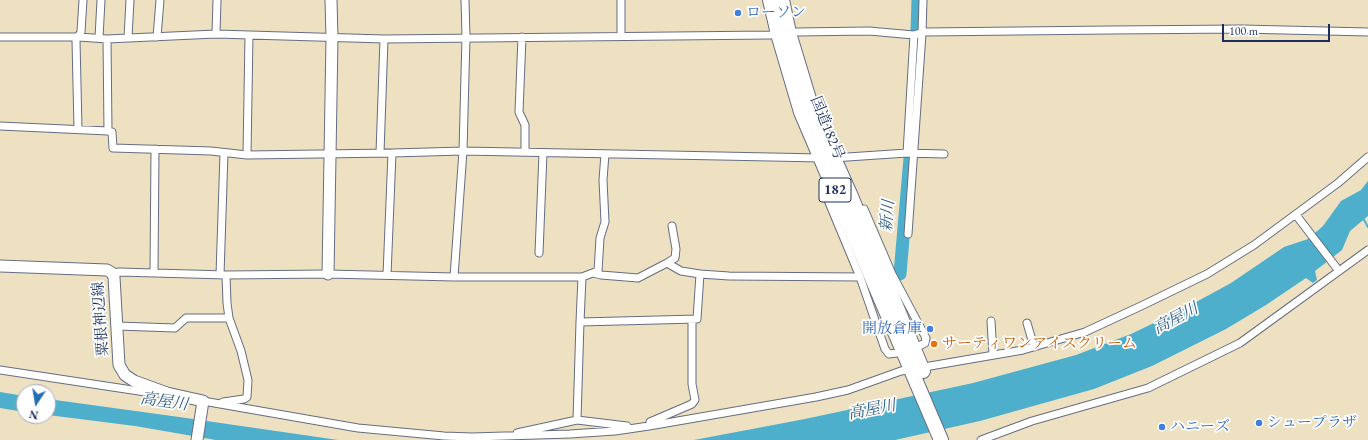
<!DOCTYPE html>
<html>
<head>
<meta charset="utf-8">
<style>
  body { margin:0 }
  #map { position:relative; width:1368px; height:440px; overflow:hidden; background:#eee1c1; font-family:"EB Garamond",serif }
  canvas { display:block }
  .north { position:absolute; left:16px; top:384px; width:40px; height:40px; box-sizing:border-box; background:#fff; border:1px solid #a4acbf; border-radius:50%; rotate:192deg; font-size:11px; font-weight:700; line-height:16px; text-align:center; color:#1b2f5e }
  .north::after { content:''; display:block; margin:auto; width:14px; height:18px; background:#1f6fb2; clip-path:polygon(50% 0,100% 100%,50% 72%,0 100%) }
  .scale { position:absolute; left:1222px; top:24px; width:108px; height:18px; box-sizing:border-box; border:2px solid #1b2f5e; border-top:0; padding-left:5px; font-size:12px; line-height:14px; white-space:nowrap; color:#1b2f5e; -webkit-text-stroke:3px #fff; paint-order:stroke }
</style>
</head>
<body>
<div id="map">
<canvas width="1368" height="440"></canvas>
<div class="north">N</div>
<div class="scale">100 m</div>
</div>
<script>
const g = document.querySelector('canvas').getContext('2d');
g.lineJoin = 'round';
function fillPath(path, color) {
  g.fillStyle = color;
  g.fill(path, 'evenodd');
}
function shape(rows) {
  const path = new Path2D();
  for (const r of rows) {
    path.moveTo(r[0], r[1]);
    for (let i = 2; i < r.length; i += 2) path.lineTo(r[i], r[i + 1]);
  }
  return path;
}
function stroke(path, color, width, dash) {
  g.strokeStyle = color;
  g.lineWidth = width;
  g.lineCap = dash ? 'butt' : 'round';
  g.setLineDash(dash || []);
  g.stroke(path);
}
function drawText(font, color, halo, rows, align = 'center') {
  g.font = font + ' "EB Garamond","Noto Serif JP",serif';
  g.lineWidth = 3.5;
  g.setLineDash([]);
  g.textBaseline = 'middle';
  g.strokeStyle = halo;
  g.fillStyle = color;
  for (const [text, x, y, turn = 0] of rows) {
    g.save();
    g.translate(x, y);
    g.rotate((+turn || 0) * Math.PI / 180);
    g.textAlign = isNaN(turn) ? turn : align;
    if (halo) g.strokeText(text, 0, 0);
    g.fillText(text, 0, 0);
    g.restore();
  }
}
fillPath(shape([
  [1368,181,1368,216,1350,231,1342,250,1315,271,1317,280,1313,283,1306,278,1266,305,1226,329,1152,366,1094,389,980,421,895,440,694,440,805,419,973,383,1076,355,1131,334,1187,307,1231,283,1284,247,1308,239,1323,226,1341,201,1361,190],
  [0,392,24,396,24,412,0,408],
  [48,399,179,417,338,440,216,440,135,426,48,415]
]), '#4dafcc');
stroke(shape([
  [1363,218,1368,227]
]), '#4dafcc', 2);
stroke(shape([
  [917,31,918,0],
  [916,67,917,38],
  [896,274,900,274,910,158]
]), '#4dafcc', 13);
const street = shape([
  [216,34,217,0],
  [621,36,621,0],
  [0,37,79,37,107,39,216,34,384,39,770,35,797,32,869,31,914,35,925,32,1110,30,1242,29,1368,32],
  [157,37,160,0],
  [522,37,519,112,525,125,525,152],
  [99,38,101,0],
  [128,38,130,0],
  [107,39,108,131],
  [0,126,108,131,112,132,113,148,211,151,247,155,392,153,463,151,822,158],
  [78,129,76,40,81,32,83,0],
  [380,153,384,39],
  [907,153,914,35],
  [247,155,249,35],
  [833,158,907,153,944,154],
  [830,182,825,193,860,277,885,349,889,354,897,353],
  [864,209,892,274,926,338,925,343,921,345],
  [1296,215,1339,271],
  [908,234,922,34,923,0],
  [539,253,543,153],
  [154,272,155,149],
  [112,273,119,272,226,275,328,274,454,277,582,277,580,322,697,319,700,274,681,271,667,263],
  [593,273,601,275,638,278,667,263,675,258,676,249,672,226],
  [700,274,729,276,860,277],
  [220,275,224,153],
  [387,275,392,153],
  [454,277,463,151,466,37,465,0],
  [582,277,598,271,600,238,605,222,603,180,605,154],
  [991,321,993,355],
  [1027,323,1034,347],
  [117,326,175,328,186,318,229,318],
  [0,370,152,393,160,393],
  [203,401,358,428,444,436,472,437,570,434,615,431,649,426,816,397,848,390,901,371,1023,350,1085,332,1141,306,1207,274,1254,245,1338,183,1368,157],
  [223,402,244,399,247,397,248,380,241,351,229,318,227,303,226,275],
  [577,420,580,322],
  [650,425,650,422,692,404,695,400,692,384,692,320],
  [517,433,577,420,627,426],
  [981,440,1032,421,1148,388,1240,343,1368,250]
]);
const secondary = shape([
  [0,266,107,270,112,273,114,277,119,365,125,375,134,381,167,393,203,401,197,440],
  [328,274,332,38,331,0]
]);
const highway = shape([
  [770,0,778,34,801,112,941,440],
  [782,0,789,33,812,109,850,194,923,371]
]);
stroke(street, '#656d81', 9);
stroke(secondary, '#656d81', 13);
stroke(highway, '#656d81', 16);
stroke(street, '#fff', 7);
stroke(secondary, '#fff', 11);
stroke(highway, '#fff', 14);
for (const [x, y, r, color] of [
  [738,13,4,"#3f7fe0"],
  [930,329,4,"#3f7fe0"],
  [934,344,4,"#e8710a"],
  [1259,423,4,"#3f7fe0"],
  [1162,427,4,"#3f7fe0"]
]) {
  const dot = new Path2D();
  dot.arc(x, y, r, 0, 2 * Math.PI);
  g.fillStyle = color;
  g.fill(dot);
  stroke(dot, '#fff', 1.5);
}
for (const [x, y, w] of [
  [835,190,32]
]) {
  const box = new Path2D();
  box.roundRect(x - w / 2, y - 12, w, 24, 3);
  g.fillStyle = '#fff';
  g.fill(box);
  stroke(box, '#1b2f5e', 1);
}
drawText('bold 14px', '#1b2f5e', null, [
  ["182",835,190]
]);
drawText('15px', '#366cbe', '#fff', [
  ["ローソン",746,13],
  ["開放倉庫",922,329,"right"],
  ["シュープラザ",1267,423],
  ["ハニーズ",1170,427]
], 'left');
drawText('15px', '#1b2f5e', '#fff', [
  ["国道182号",827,128,68],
  ["粟根神辺線",101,319,-94]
]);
drawText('15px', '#c56008', '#fff', [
  ["サーティワンアイスクリーム",942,344]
], 'left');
drawText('italic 16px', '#2c5c84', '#fff', [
  ["新川",888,216,-85],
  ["高屋川",1176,319,-28],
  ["高屋川",164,402,8],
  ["高屋川",872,410,-11]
]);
</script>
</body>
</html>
